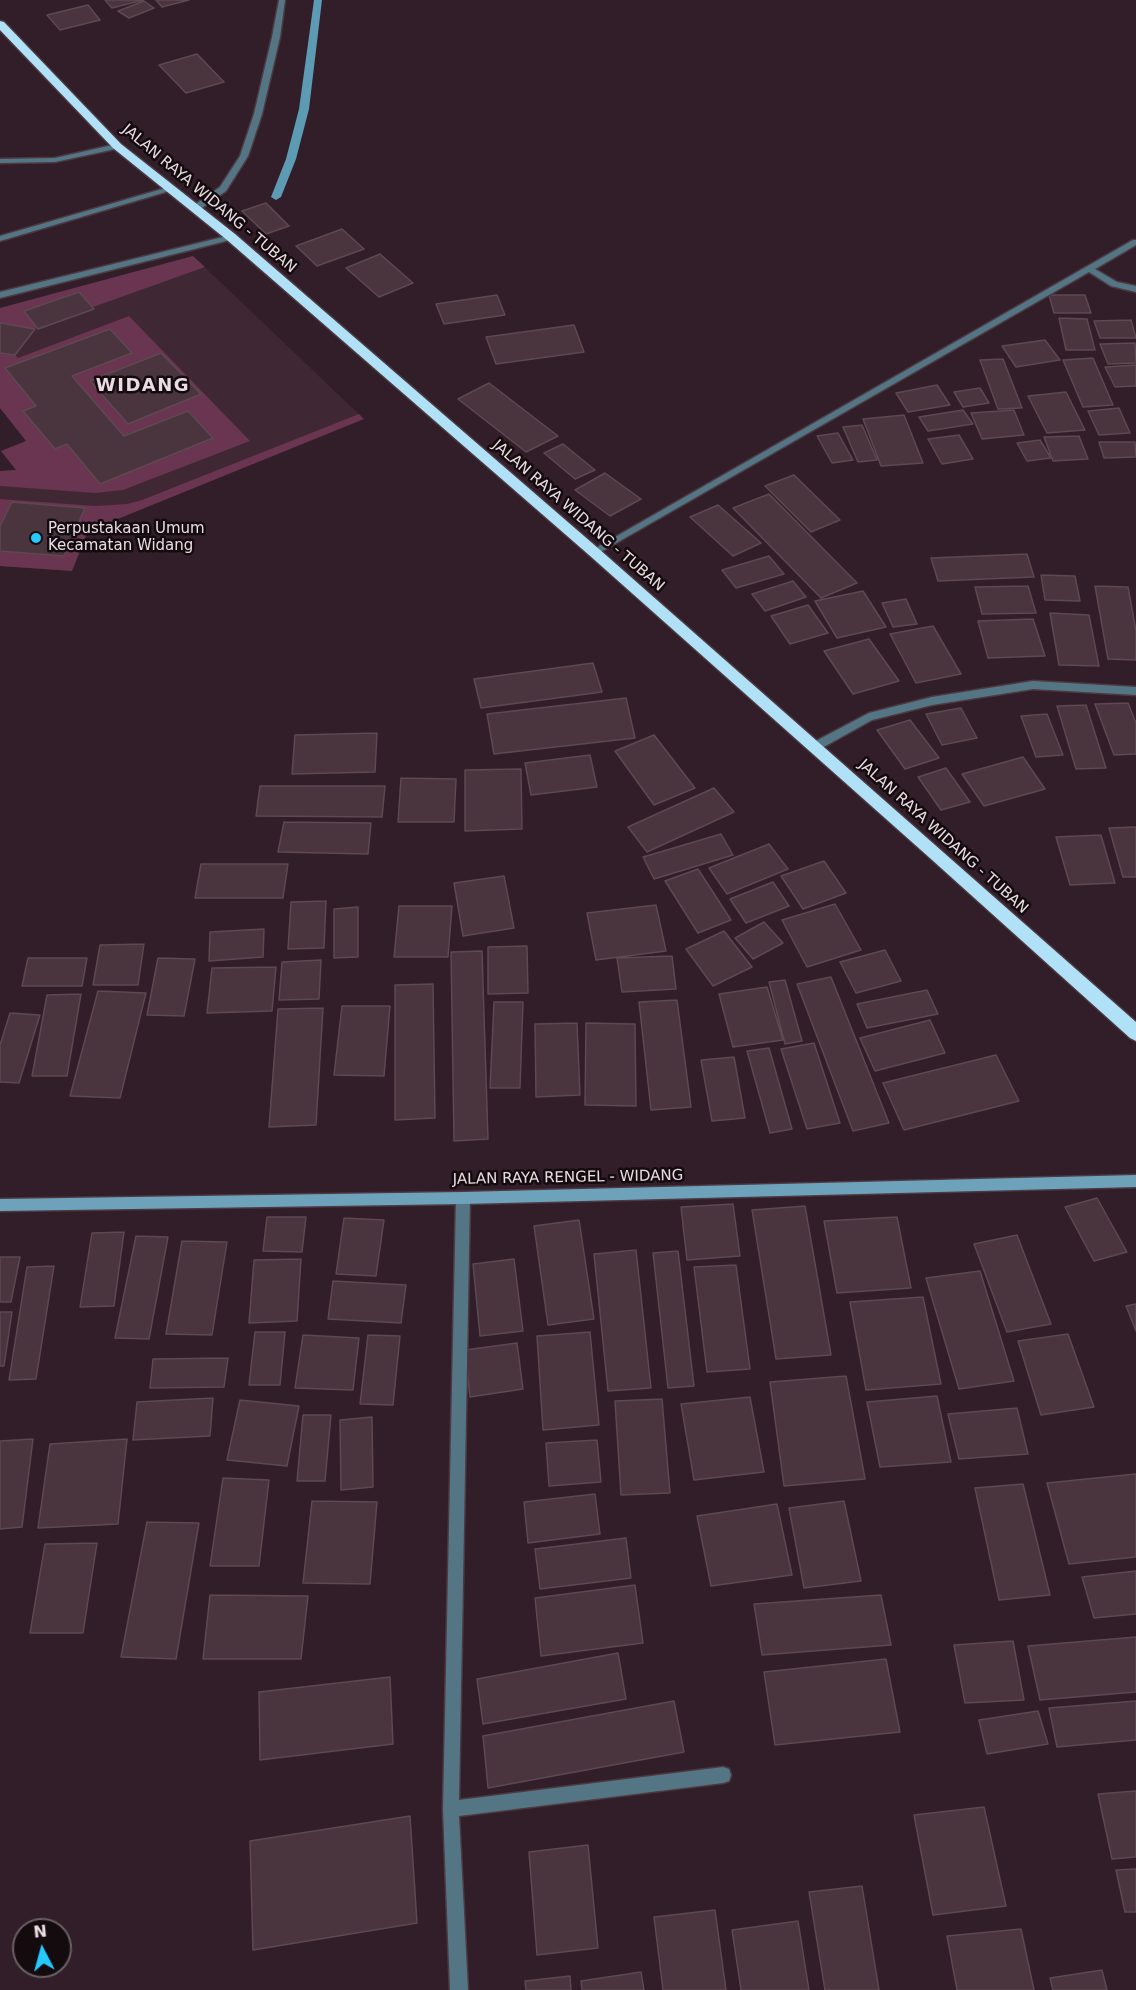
<!DOCTYPE html>
<html>
<head>
<meta charset="utf-8">
<style>
  body { margin:0 }
  #map { position:relative; width:1136px; height:1990px; overflow:hidden; background:#321e28; font-family:"DejaVu Sans",sans-serif }
  canvas { display:block }
  .north { position:absolute; left:12px; top:1918px; width:60px; height:60px; box-sizing:border-box; background:#140b0f; border:2px solid #6a5f63; border-radius:50%; rotate:354deg; font-size:16px; font-weight:700; line-height:24px; text-align:center; color:#eadce2 }
  .north::after { content:''; display:block; margin:auto; width:21px; height:27px; background:#25c9fe; clip-path:polygon(50% 0,100% 100%,50% 72%,0 100%) }
</style>
</head>
<body>
<div id="map">
<canvas width="1136" height="1990"></canvas>
<div class="north">N</div>
</div>
<script>
const g = document.querySelector('canvas').getContext('2d');
g.lineJoin = 'round';
function fillPath(path, color) {
  g.fillStyle = color;
  g.fill(path, 'evenodd');
}
function shape(rows) {
  const path = new Path2D();
  for (const r of rows) {
    path.moveTo(r[0], r[1]);
    for (let i = 2; i < r.length; i += 2) path.lineTo(r[i], r[i + 1]);
  }
  return path;
}
function stroke(path, color, width, dash) {
  g.strokeStyle = color;
  g.lineWidth = width;
  g.lineCap = dash ? 'butt' : 'round';
  g.setLineDash(dash || []);
  g.stroke(path);
}
function drawText(font, color, halo, rows, align = 'center') {
  g.font = font + ' "DejaVu Sans",sans-serif';
  g.lineWidth = 5;
  g.setLineDash([]);
  g.textBaseline = 'middle';
  g.strokeStyle = halo;
  g.fillStyle = color;
  for (const [text, x, y, turn = 0] of rows) {
    g.save();
    g.translate(x, y);
    g.rotate((+turn || 0) * Math.PI / 180);
    g.textAlign = isNaN(turn) ? turn : align;
    if (halo) g.strokeText(text, 0, 0);
    g.fillText(text, 0, 0);
    g.restore();
  }
}
fillPath(shape([
  [193,256,364,419,88,531,72,571,0,566,0,471,16,470,1,451,26,441,0,408,0,308]
]), '#402734');
fillPath(shape([
  [193,256,205,267,1,340,18,358,129,316,250,441,123,490,95,493,0,486,0,471,16,470,1,451,26,441,0,408,0,308],
  [359,414,364,419,88,531,72,571,0,566,0,499,95,506,127,504,142,500]
]), '#693550');
fillPath(shape([
  [314,0,322,0,309,109,296,159,281,197,276,200,271,197,286,159,299,109,314,0]
]), '#5d9ab3');
const building = shape([
  [105,0,143,0,112,8,105,0],
  [156,0,189,0,162,7,156,0],
  [144,1,154,8,129,18,118,11,144,1],
  [88,5,100,20,60,30,47,15,88,5],
  [197,54,224,82,186,93,159,65,197,54],
  [266,203,289,226,266,234,242,211,266,203],
  [342,229,364,249,317,266,296,246,342,229],
  [380,254,413,283,379,297,346,268,380,254],
  [79,292,94,309,38,329,24,311,79,292],
  [497,295,505,315,444,324,436,304,497,295],
  [1049,295,1085,295,1091,313,1054,313,1049,295],
  [1059,318,1087,319,1095,350,1066,350,1059,318],
  [1131,320,1136,338,1100,338,1094,321,1131,320],
  [0,323,35,329,15,355,0,353,0,323],
  [574,325,584,352,496,364,486,337,574,325],
  [110,329,132,353,72,376,124,436,188,411,213,438,100,484,67,444,55,449,23,411,36,406,5,368,110,329],
  [1045,340,1060,360,1016,367,1002,346,1045,340],
  [1135,343,1136,363,1108,364,1100,344,1135,343],
  [161,353,201,394,128,424,90,381,161,353],
  [1093,358,1113,405,1083,407,1063,360,1093,358],
  [1003,359,1022,408,998,409,980,360,1003,359],
  [1136,365,1136,386,1115,387,1105,367,1136,365],
  [489,383,558,436,526,452,458,399,489,383],
  [937,385,950,405,908,412,896,393,937,385],
  [980,388,989,403,963,407,954,392,980,388],
  [1066,392,1085,430,1047,433,1028,396,1066,392],
  [1119,408,1130,433,1099,435,1088,411,1119,408],
  [963,410,973,424,928,431,919,417,963,410],
  [1014,410,1024,435,982,439,971,413,1014,410],
  [904,415,923,463,881,466,863,419,904,415],
  [862,425,877,460,858,462,843,427,862,425],
  [838,433,853,460,832,463,817,436,838,433],
  [959,435,973,459,942,464,928,439,959,435],
  [1079,436,1088,459,1053,461,1044,437,1079,436],
  [1040,440,1051,458,1027,461,1017,443,1040,440],
  [1099,442,1135,442,1136,457,1104,458,1099,442],
  [563,444,595,470,575,479,544,453,563,444],
  [605,473,641,499,610,516,575,490,605,473],
  [794,475,840,520,811,532,765,486,794,475],
  [769,494,857,583,821,598,733,508,769,494],
  [12,502,85,508,64,556,0,551,0,526,12,502],
  [718,505,761,543,733,556,690,517,718,505],
  [1027,554,1034,577,938,581,931,558,1027,554],
  [769,556,784,574,736,588,722,570,769,556],
  [1041,575,1075,576,1080,601,1045,600,1041,575],
  [793,581,806,597,765,611,752,594,793,581],
  [1028,586,1036,613,982,614,975,587,1028,586],
  [1095,586,1128,587,1136,631,1136,660,1108,659,1095,586],
  [863,591,886,627,837,638,815,601,863,591],
  [906,599,917,624,893,627,882,603,906,599],
  [808,605,828,633,790,644,771,616,808,605],
  [1050,613,1089,615,1099,666,1059,665,1050,613],
  [1033,619,1045,656,988,658,978,621,1033,619],
  [933,626,961,674,916,683,890,634,933,626],
  [869,639,899,681,853,694,824,651,869,639],
  [593,663,602,692,481,708,474,679,593,663],
  [626,698,635,738,494,754,487,714,626,698],
  [1128,703,1136,723,1136,754,1114,755,1095,704,1128,703],
  [1086,705,1106,768,1076,769,1057,706,1086,705],
  [961,708,977,738,942,745,926,714,961,708],
  [1047,714,1063,755,1036,757,1021,716,1047,714],
  [910,720,939,758,905,769,877,730,910,720],
  [377,733,375,772,292,774,295,735,377,733],
  [654,735,695,788,654,805,615,751,654,735],
  [590,755,597,787,531,795,525,763,590,755],
  [1023,757,1045,789,984,806,962,774,1023,757],
  [946,768,970,802,941,810,918,777,946,768],
  [521,769,522,829,465,831,465,770,521,769],
  [401,778,456,779,454,822,398,822,401,778],
  [260,786,385,786,382,817,256,816,260,786],
  [714,788,734,812,647,852,628,827,714,788],
  [284,822,371,823,368,854,278,852,284,822],
  [1136,827,1136,877,1123,877,1109,828,1136,827],
  [721,834,733,855,654,879,643,857,721,834],
  [1101,835,1115,883,1070,885,1056,837,1101,835],
  [769,844,788,869,727,894,709,868,769,844],
  [824,861,846,893,803,909,781,876,824,861],
  [201,864,288,864,283,898,195,898,201,864],
  [698,869,731,920,698,933,665,881,698,869],
  [504,876,514,928,463,936,454,883,504,876],
  [773,882,789,906,746,923,730,899,773,882],
  [326,901,324,948,288,949,291,902,326,901],
  [835,904,861,950,807,967,782,920,835,904],
  [656,905,666,951,596,960,587,913,656,905],
  [399,906,452,906,448,957,394,957,399,906],
  [358,907,358,957,334,958,334,909,358,907],
  [764,922,783,943,753,959,735,938,764,922],
  [264,929,263,957,209,961,210,932,264,929],
  [724,931,752,967,713,986,686,949,724,931],
  [144,944,138,985,93,985,100,945,144,944],
  [527,946,528,993,488,994,488,947,527,946],
  [885,950,901,981,856,993,840,962,885,950],
  [482,951,488,1139,454,1141,451,952,482,951],
  [672,956,676,989,622,992,617,958,672,956],
  [28,958,87,958,82,986,22,986,28,958],
  [158,958,195,959,184,1016,147,1015,158,958],
  [321,960,319,999,279,1000,282,962,321,960],
  [276,967,272,1011,207,1013,212,968,276,967],
  [831,977,889,1123,853,1131,797,984,831,977],
  [785,980,802,1041,785,1044,769,982,785,980],
  [433,984,435,1118,395,1120,395,985,433,984],
  [767,987,783,1040,733,1047,719,994,767,987],
  [927,990,938,1014,867,1028,857,1004,927,990],
  [98,991,146,993,120,1098,70,1096,98,991],
  [81,994,67,1076,32,1076,47,995,81,994],
  [677,1000,691,1107,651,1110,639,1002,677,1000],
  [494,1002,523,1002,520,1088,490,1088,494,1002],
  [342,1006,390,1006,384,1076,334,1075,342,1006],
  [323,1008,316,1125,269,1127,278,1009,323,1008],
  [10,1013,40,1015,19,1083,0,1082,0,1045,10,1013],
  [930,1020,945,1053,875,1071,860,1038,930,1020],
  [577,1023,580,1095,536,1097,535,1024,577,1023],
  [586,1023,635,1024,636,1106,585,1105,586,1023],
  [814,1043,840,1123,807,1129,781,1049,814,1043],
  [769,1048,792,1129,770,1133,747,1051,769,1048],
  [996,1055,1019,1101,904,1130,883,1083,996,1055],
  [734,1057,745,1118,712,1121,701,1060,734,1057],
  [1097,1198,1127,1252,1094,1261,1065,1207,1097,1198],
  [733,1204,740,1256,687,1260,681,1207,733,1204],
  [805,1206,831,1355,776,1359,752,1210,805,1206],
  [267,1217,306,1217,302,1252,263,1251,267,1217],
  [897,1217,911,1288,837,1293,824,1221,897,1217],
  [344,1218,384,1220,376,1276,336,1274,344,1218],
  [579,1220,594,1319,548,1325,534,1226,579,1220],
  [124,1232,114,1306,80,1307,92,1233,124,1232],
  [1017,1235,1051,1324,1007,1332,974,1244,1017,1235],
  [136,1236,168,1237,149,1339,115,1338,136,1236],
  [182,1241,227,1242,212,1335,166,1334,182,1241],
  [636,1250,651,1388,608,1391,594,1254,636,1250],
  [678,1251,694,1386,668,1388,653,1253,678,1251],
  [0,1257,20,1257,11,1302,0,1302,0,1257],
  [301,1259,297,1321,249,1323,254,1260,301,1259],
  [514,1259,523,1331,480,1336,473,1264,514,1259],
  [736,1265,750,1369,707,1372,694,1267,736,1265],
  [54,1266,36,1379,9,1380,27,1267,54,1266],
  [980,1271,1014,1381,959,1389,926,1278,980,1271],
  [333,1281,406,1285,401,1323,328,1319,333,1281],
  [923,1297,941,1384,866,1390,850,1302,923,1297],
  [1136,1304,1136,1331,1126,1306,1136,1304],
  [0,1312,12,1312,4,1366,0,1366,0,1312],
  [255,1332,285,1332,280,1385,249,1385,255,1332],
  [590,1332,599,1425,543,1430,537,1336,590,1332],
  [1068,1334,1094,1407,1041,1415,1018,1341,1068,1334],
  [303,1335,359,1338,353,1390,295,1388,303,1335],
  [368,1335,400,1336,393,1405,360,1404,368,1335],
  [517,1343,523,1389,470,1397,465,1350,517,1343],
  [228,1358,224,1387,150,1388,153,1359,228,1358],
  [846,1376,865,1479,784,1486,770,1382,846,1376],
  [937,1396,951,1462,880,1467,867,1402,937,1396],
  [750,1397,764,1472,694,1480,681,1404,750,1397],
  [213,1398,210,1436,133,1440,137,1402,213,1398],
  [662,1399,670,1493,621,1495,615,1401,662,1399],
  [240,1400,299,1406,287,1466,227,1460,240,1400],
  [1017,1408,1028,1454,959,1459,948,1414,1017,1408],
  [303,1415,331,1415,325,1481,297,1481,303,1415],
  [372,1417,373,1487,341,1490,340,1420,372,1417],
  [33,1439,22,1527,0,1529,0,1441,33,1439],
  [127,1439,118,1524,38,1528,50,1444,127,1439],
  [597,1440,601,1482,549,1486,546,1443,597,1440],
  [1136,1474,1136,1557,1069,1564,1047,1483,1136,1474],
  [223,1478,269,1480,259,1566,210,1566,223,1478],
  [1023,1484,1050,1595,999,1600,975,1488,1023,1484],
  [595,1494,600,1534,528,1543,524,1502,595,1494],
  [312,1501,377,1502,370,1584,303,1583,312,1501],
  [844,1501,861,1581,804,1588,789,1508,844,1501],
  [777,1504,792,1575,711,1586,697,1516,777,1504],
  [147,1522,199,1523,176,1659,121,1657,147,1522],
  [626,1538,631,1578,540,1589,535,1549,626,1538],
  [97,1543,83,1633,30,1633,45,1544,97,1543],
  [1136,1571,1136,1614,1094,1618,1082,1577,1136,1571],
  [635,1585,643,1643,541,1656,535,1598,635,1585],
  [210,1595,308,1596,301,1659,203,1659,210,1595],
  [881,1595,891,1645,762,1655,754,1604,881,1595],
  [1136,1637,1136,1692,1040,1700,1028,1646,1136,1637],
  [1013,1641,1024,1700,965,1703,954,1645,1013,1641],
  [618,1653,626,1699,483,1724,477,1679,618,1653],
  [886,1659,900,1732,775,1745,764,1672,886,1659],
  [390,1677,393,1744,260,1760,259,1692,390,1677],
  [674,1701,684,1752,488,1788,483,1736,674,1701],
  [1136,1701,1136,1740,1057,1747,1049,1708,1136,1701],
  [1038,1711,1048,1744,987,1754,979,1720,1038,1711],
  [1136,1791,1136,1857,1112,1859,1098,1794,1136,1791],
  [984,1807,1006,1906,933,1915,914,1815,984,1807],
  [410,1816,417,1923,253,1950,250,1841,410,1816],
  [588,1845,598,1948,537,1955,529,1852,588,1845],
  [1136,1869,1136,1912,1125,1912,1116,1870,1136,1869],
  [862,1886,879,1990,825,1990,809,1892,862,1886],
  [715,1910,726,1990,663,1990,654,1917,715,1910],
  [798,1921,809,1990,741,1990,732,1930,798,1921],
  [1021,1929,1034,1990,957,1990,947,1936,1021,1929],
  [1102,1970,1107,1990,1053,1990,1050,1978,1102,1970],
  [641,1972,644,1990,582,1990,581,1981,641,1972],
  [570,1976,571,1990,526,1990,525,1981,570,1976]
]);
fillPath(building, '#4a353f');
stroke(building, '#5e4852', 1.5);
const lane = shape([
  [279,0,285,0,280,37,262,114,248,156,226,191,199,210,193,210,193,206,220,187,240,156,254,114,272,37,279,0],
  [117,144,120,144,120,148,55,162,0,163,0,159,55,158,117,144]
]);
const street = shape([
  [169,187,176,189,0,241,0,236,169,187],
  [231,235,235,237,234,239,0,298,0,292,231,235],
  [1133,240,1136,240,1136,245,1095,269,1117,282,1136,286,1136,292,1111,286,1089,272,597,554,591,554,589,552,1133,240],
  [1033,681,1136,687,1136,695,1033,689,932,705,872,720,820,749,816,750,811,746,812,743,869,713,932,697,1033,681],
  [463,1192,468,1194,470,1198,459,1800,723,1767,729,1769,731,1775,729,1781,723,1783,459,1816,468,1990,450,1990,443,1809,456,1198,458,1194,463,1192]
]);
const secondary = shape([
  [1136,1175,1136,1187,463,1204,0,1211,0,1199,463,1192,1136,1175]
]);
const highway = shape([
  [0,21,4,22,121,144,235,234,599,549,1136,1022,1136,1041,1130,1038,931,859,589,555,227,240,113,148,0,30,0,21]
]);
stroke(lane, '#4c3942', 3);
stroke(street, '#4c3942', 3);
stroke(secondary, '#4c3942', 3);
stroke(highway, '#4c3942', 3);
fillPath(lane, '#547583');
fillPath(street, '#547583');
fillPath(secondary, '#6da2ba');
fillPath(highway, '#b0e1f6');
for (const [x, y, r, color] of [
  [36,538,6,"#25c9fe"]
]) {
  const dot = new Path2D();
  dot.arc(x, y, r, 0, 2 * Math.PI);
  g.fillStyle = color;
  g.fill(dot);
  stroke(dot, '#140b0f', 2);
}
drawText('15px', '#eadce2', '#140b0f', [
  ["JALAN RAYA WIDANG - TUBAN",209,199,40],
  ["JALAN RAYA WIDANG - TUBAN",578,516,41],
  ["JALAN RAYA WIDANG - TUBAN",943,837,42],
  ["JALAN RAYA RENGEL - WIDANG",568,1178,-1]
]);
drawText('15px', '#eadce2', '#140b0f', [
  ["Perpustakaan Umum",48,529],
  ["Kecamatan Widang",48,546]
], 'left');
g.letterSpacing = '1.5px';
drawText('bold 18px', '#eadce2', '#140b0f', [
  ["WIDANG",143,386]
]);
g.letterSpacing = '0px';
</script>
</body>
</html>
